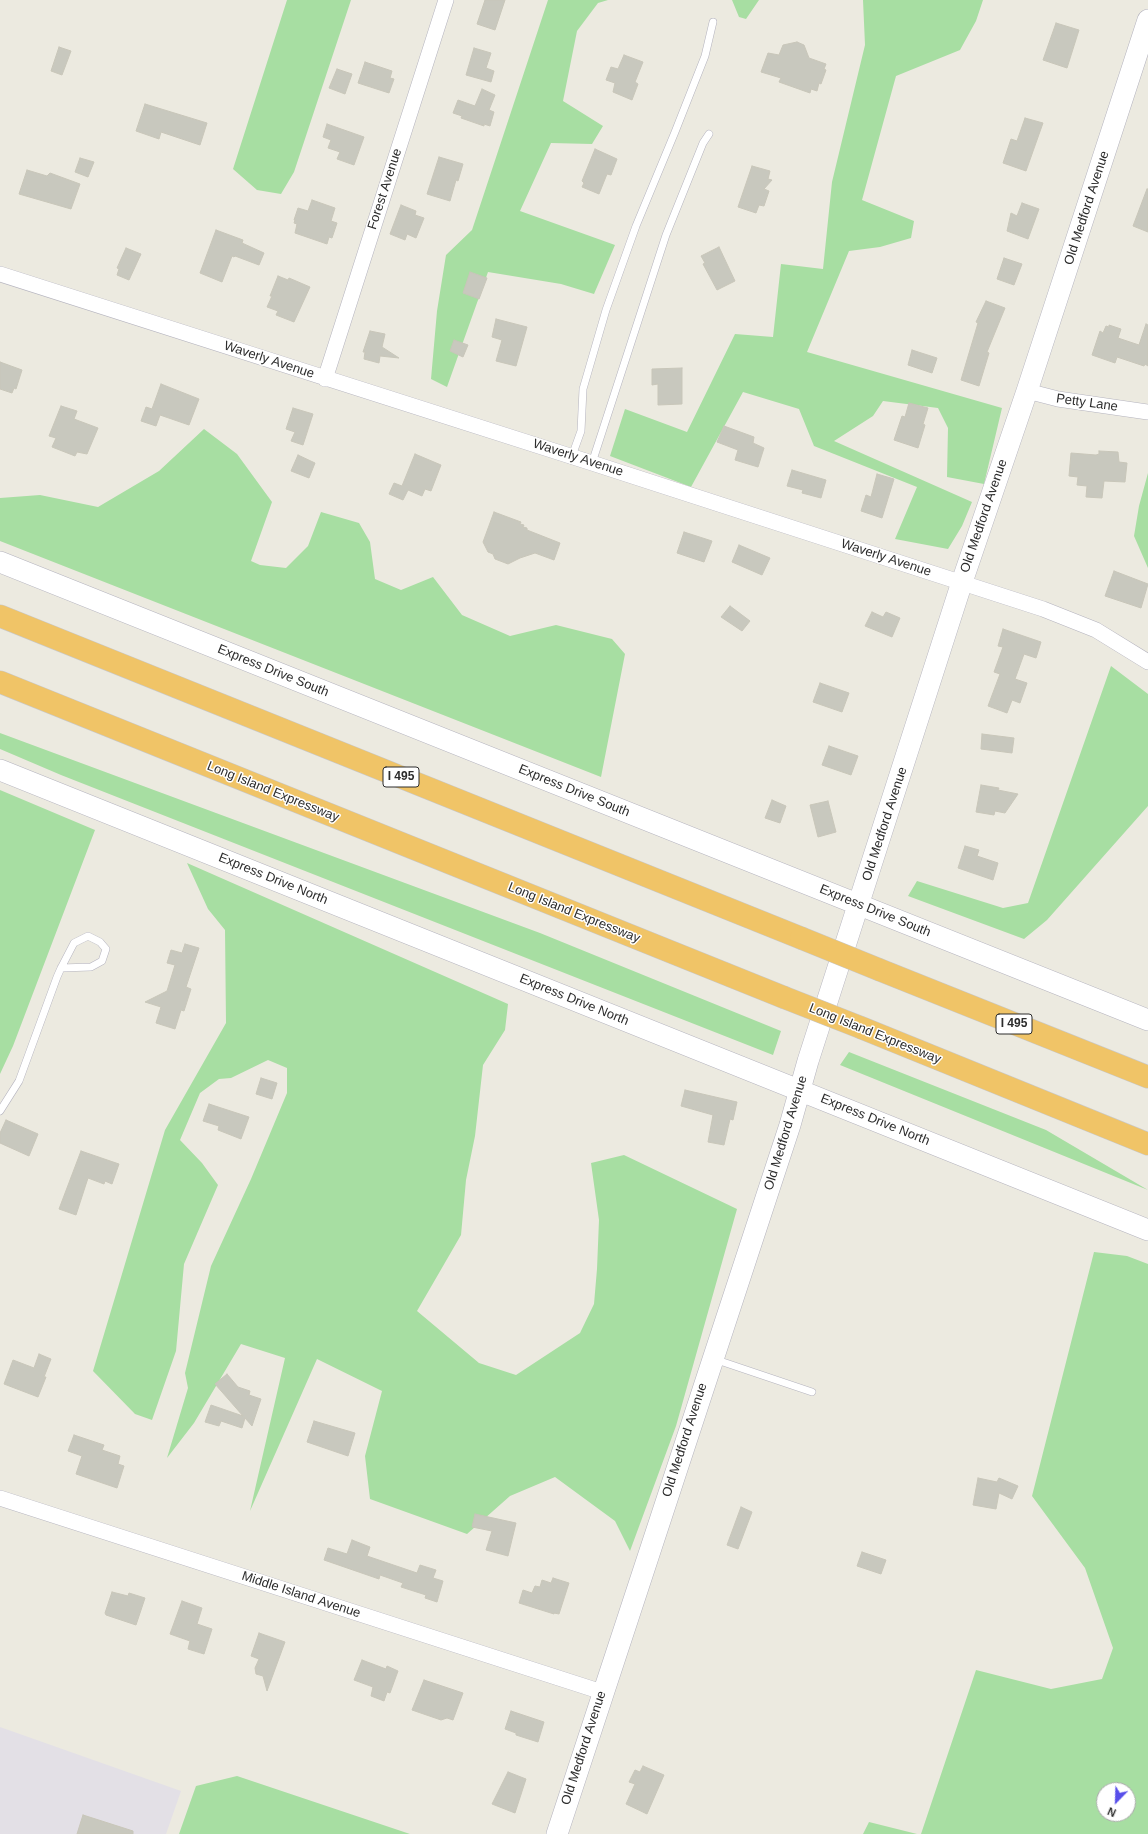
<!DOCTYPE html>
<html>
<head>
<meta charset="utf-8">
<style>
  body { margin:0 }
  #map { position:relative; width:1148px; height:1834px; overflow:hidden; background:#eceae0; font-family:Helvetica,sans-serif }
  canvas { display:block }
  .north { position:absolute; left:1096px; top:1782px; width:40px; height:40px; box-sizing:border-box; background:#fff; border:1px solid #ababab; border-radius:50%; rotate:203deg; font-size:11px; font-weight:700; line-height:16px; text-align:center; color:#2c2c2c }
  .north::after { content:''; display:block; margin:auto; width:14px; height:18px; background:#584fea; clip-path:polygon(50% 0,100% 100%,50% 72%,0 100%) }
</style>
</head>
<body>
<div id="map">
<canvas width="1148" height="1834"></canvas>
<div class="north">N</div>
</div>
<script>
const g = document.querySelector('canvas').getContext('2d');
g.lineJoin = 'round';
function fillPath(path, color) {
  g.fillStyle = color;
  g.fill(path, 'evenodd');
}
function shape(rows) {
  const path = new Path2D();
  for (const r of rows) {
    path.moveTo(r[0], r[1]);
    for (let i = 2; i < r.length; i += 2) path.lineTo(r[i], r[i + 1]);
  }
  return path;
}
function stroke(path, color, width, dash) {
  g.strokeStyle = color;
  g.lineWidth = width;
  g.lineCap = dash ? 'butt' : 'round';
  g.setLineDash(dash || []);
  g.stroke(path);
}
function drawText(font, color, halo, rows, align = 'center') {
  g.font = font + ' Helvetica,sans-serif';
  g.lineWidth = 3;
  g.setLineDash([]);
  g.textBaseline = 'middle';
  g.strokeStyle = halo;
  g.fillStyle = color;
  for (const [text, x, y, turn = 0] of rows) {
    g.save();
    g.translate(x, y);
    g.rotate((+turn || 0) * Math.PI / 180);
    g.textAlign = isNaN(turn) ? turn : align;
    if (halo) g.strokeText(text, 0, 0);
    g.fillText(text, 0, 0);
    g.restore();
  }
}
fillPath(shape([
  [0,1727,181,1791,166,1834,0,1834]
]), '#e3e0e6');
fillPath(shape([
  [287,0,351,0,294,172,281,194,257,190,233,169],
  [548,0,608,0,598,3,577,31,563,101,603,126,592,144,551,143,520,211,615,245,594,294,561,284,488,272,447,387,431,379,437,311,446,255,472,230],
  [732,0,759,0,746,19,739,17],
  [863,0,983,0,976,21,960,50,896,76,862,200,914,221,911,238,880,247,849,251,807,352,1002,408,984,484,947,477,948,428,938,408,883,401,873,416,834,441,972,502,962,526,948,549,895,539,917,487,814,446,799,409,743,392,691,487,610,456,625,409,687,432,735,334,773,337,781,264,823,269,832,182,865,45],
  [204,429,237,454,272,502,251,561,260,565,286,568,308,546,321,512,359,523,370,542,375,579,401,590,433,577,462,615,510,636,556,625,612,639,625,654,601,777,0,541,0,498,40,495,98,507,159,471],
  [1148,473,1148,568,1134,536,1139,506],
  [1111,666,1148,694,1148,806,1047,920,1024,939,908,896,917,881,1003,908,1028,903],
  [0,733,540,933,781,1031,773,1055,61,775,0,749],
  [0,790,95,830,13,1046,0,1074],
  [187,863,508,1004,505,1030,483,1065,475,1136,466,1180,461,1235,417,1311,479,1363,516,1375,580,1333,594,1304,597,1269,599,1220,591,1163,624,1155,737,1209,676,1426,630,1551,615,1521,555,1477,510,1496,467,1534,370,1499,365,1456,382,1391,317,1359,250,1511,285,1358,241,1344,194,1423,167,1458,188,1388,185,1373,211,1266,251,1179,287,1093,287,1068,268,1060,231,1078,219,1079,200,1093,180,1140,202,1163,218,1185,184,1264,176,1351,152,1420,135,1414,93,1371,165,1130,226,1023,225,930,208,909],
  [849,1052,1046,1130,1148,1190,840,1065],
  [1094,1252,1127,1256,1148,1264,1148,1834,921,1834,976,1670,1051,1689,1102,1679,1113,1648,1085,1568,1032,1496],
  [1104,1790,1128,1790,1128,1814,1104,1814],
  [237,1776,410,1834,179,1834,196,1786],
  [869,1822,917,1834,863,1834]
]), '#a7dea2');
const building = shape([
  [485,0,505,0,495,30,477,24,485,0],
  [1056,23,1079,30,1067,68,1043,60,1056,23],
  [797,42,804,45,809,58,826,64,824,69,826,70,821,84,819,83,817,91,811,89,810,93,779,82,781,78,761,72,768,53,779,55,783,45,797,42],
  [59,47,71,51,62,75,51,71,59,47],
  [474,48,491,53,486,68,494,71,491,82,466,75,474,48],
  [624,55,643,62,635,82,638,84,632,100,613,92,615,83,606,80,611,67,618,69,624,55],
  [365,62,392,71,390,78,394,79,389,93,358,83,365,62],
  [337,69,352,74,345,94,329,88,337,69],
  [482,89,495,95,489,110,494,112,490,126,484,124,484,126,461,118,462,116,453,113,458,100,475,106,482,89],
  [145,104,207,123,200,145,161,132,159,139,136,131,145,104],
  [1025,118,1043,123,1026,171,1003,163,1011,139,1017,141,1025,118],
  [327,124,364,137,354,165,337,159,340,152,328,148,331,140,323,137,327,124],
  [595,149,617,159,611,175,607,174,599,194,582,187,584,183,582,181,595,149],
  [439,157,463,164,458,181,456,180,450,201,427,194,439,157],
  [80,158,94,162,88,177,75,172,80,158],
  [752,166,770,171,768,179,772,180,764,189,769,191,764,206,759,205,756,213,738,207,752,166],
  [27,170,47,176,50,173,80,184,71,209,19,194,27,170],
  [1147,189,1148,189,1148,232,1133,226,1147,189],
  [312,200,335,208,331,221,337,223,332,238,329,237,327,244,295,233,297,224,294,223,295,220,294,220,298,208,308,211,312,200],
  [1022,203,1039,209,1028,239,1007,231,1011,213,1017,216,1022,203],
  [401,205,416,211,415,215,424,218,416,238,407,234,405,240,390,234,401,205],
  [216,230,243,240,242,243,264,253,259,265,235,256,234,257,232,256,222,282,200,273,216,230],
  [719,247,735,281,717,290,703,264,705,263,701,256,719,247],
  [126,248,141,254,129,280,117,275,119,269,117,268,126,248],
  [1004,258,1022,264,1014,285,997,279,1004,258],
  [470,272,487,278,479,299,463,293,470,272],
  [278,276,288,280,289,278,310,287,294,322,276,315,278,311,267,307,272,296,270,296,278,276],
  [986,301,1005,308,987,352,989,353,979,386,961,380,978,323,976,322,986,301],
  [496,319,527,327,516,366,496,361,502,340,492,337,496,319],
  [1146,324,1148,325,1148,366,1145,364,1144,366,1117,357,1115,363,1092,355,1100,331,1103,333,1106,326,1109,327,1109,325,1121,329,1118,338,1139,345,1146,324],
  [370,331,385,334,382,347,399,358,380,356,379,363,364,359,365,352,363,352,370,331],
  [454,340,468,345,463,357,450,351,454,340],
  [912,350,937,358,932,373,908,365,912,350],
  [0,362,22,370,16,389,14,388,12,393,0,389,0,362],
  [682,368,682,404,658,405,658,384,652,385,652,369,682,368],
  [161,384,199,399,189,425,160,415,156,426,141,421,146,407,152,409,161,384],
  [909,403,928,408,923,424,925,425,918,448,894,440,902,416,905,417,909,403],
  [61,406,77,411,74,419,98,428,87,454,77,452,75,456,52,447,56,438,49,436,61,406],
  [293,408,313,414,303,445,291,441,295,432,286,429,293,408],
  [724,426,754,437,753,443,764,448,758,467,735,460,738,450,717,442,724,426],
  [1099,451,1118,452,1119,462,1127,463,1125,482,1104,481,1102,498,1086,497,1087,486,1077,485,1078,477,1069,476,1071,453,1096,455,1099,454,1099,451],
  [415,454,441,465,431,491,425,489,422,496,408,490,403,500,389,494,394,483,402,486,415,454],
  [298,455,315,463,309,478,291,471,298,455],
  [792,470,826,480,821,498,802,493,803,490,787,486,792,470],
  [877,474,894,479,882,518,861,511,866,495,871,497,877,474],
  [494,512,521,522,520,524,524,525,523,527,527,528,527,530,560,543,554,560,535,553,520,558,508,564,495,559,493,554,488,552,483,542,494,512],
  [684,532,712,541,704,562,677,553,684,532],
  [739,545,770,558,762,575,732,562,739,545],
  [1114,571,1148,584,1141,608,1105,596,1114,571],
  [730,606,750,621,742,631,721,617,730,606],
  [872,612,883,617,886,612,900,618,892,637,865,626,872,612],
  [1003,629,1041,642,1036,658,1024,654,1015,679,1027,683,1020,703,1012,700,1007,713,988,706,1000,674,994,672,1003,647,998,646,1003,629],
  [820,683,849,693,842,712,813,702,820,683],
  [982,734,1014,738,1012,753,981,749,982,734],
  [829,746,858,756,851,775,822,765,829,746],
  [981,785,999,788,998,790,1018,794,1005,813,995,811,994,815,976,812,981,785],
  [772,800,786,806,780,823,765,818,772,800],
  [828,801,836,832,818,837,810,805,828,801],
  [965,846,979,850,977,856,998,863,993,880,958,868,965,846],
  [185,944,199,948,186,987,191,989,184,1011,181,1010,175,1029,156,1023,161,1007,145,1002,167,991,175,965,167,963,171,950,182,953,185,944],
  [261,1078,277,1083,272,1099,256,1094,261,1078],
  [685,1090,737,1102,733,1120,730,1119,724,1145,708,1142,713,1115,681,1106,685,1090],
  [209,1104,249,1117,241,1139,218,1130,219,1126,203,1121,209,1104],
  [6,1120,38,1134,29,1156,0,1143,0,1133,6,1120],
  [81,1151,119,1164,112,1184,105,1181,104,1184,88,1178,76,1215,59,1209,81,1151],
  [39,1354,51,1359,44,1377,46,1377,38,1397,4,1384,13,1360,34,1368,39,1354],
  [227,1374,238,1387,250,1391,249,1395,261,1399,252,1426,245,1418,242,1428,221,1421,219,1426,205,1422,211,1405,243,1416,215,1384,227,1374],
  [314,1421,355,1433,348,1456,307,1442,314,1421],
  [74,1435,104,1445,102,1450,120,1456,118,1464,124,1466,117,1488,76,1474,82,1456,68,1451,74,1435],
  [978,1478,997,1482,999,1478,1018,1486,1012,1499,999,1493,996,1509,973,1505,978,1478],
  [741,1507,752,1512,738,1549,727,1545,741,1507],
  [475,1514,516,1523,508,1556,486,1550,492,1531,472,1527,475,1514],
  [352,1540,370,1547,367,1556,417,1573,420,1565,436,1570,433,1578,443,1581,437,1602,425,1598,426,1595,401,1587,403,1583,380,1575,379,1579,324,1560,328,1548,347,1554,352,1540],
  [862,1552,886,1560,881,1574,857,1566,862,1552],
  [553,1578,569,1583,559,1614,554,1613,554,1614,519,1603,523,1590,532,1593,535,1586,540,1587,542,1580,551,1583,553,1578],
  [112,1592,128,1596,129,1593,145,1598,136,1625,106,1615,105,1613,112,1592],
  [182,1601,202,1608,197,1624,212,1629,204,1654,188,1649,190,1641,170,1634,182,1601],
  [259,1633,285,1642,267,1691,263,1676,256,1674,255,1668,259,1659,251,1656,259,1633],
  [362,1660,386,1669,387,1666,398,1671,390,1693,387,1692,384,1701,371,1696,373,1687,354,1680,362,1660],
  [424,1680,463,1693,453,1720,447,1718,441,1720,412,1710,424,1680],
  [511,1711,544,1722,538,1742,516,1735,516,1733,505,1729,511,1711],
  [643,1766,664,1775,647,1814,626,1804,635,1784,629,1782,635,1770,640,1772,643,1766],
  [508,1772,526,1779,515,1813,492,1804,508,1772],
  [83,1815,133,1831,133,1834,77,1834,83,1815]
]);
fillPath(building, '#c8c8be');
stroke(building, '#c8c6b9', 1);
const lane = shape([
  [572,456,581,431,583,389,606,310,636,226,675,132,705,56,713,22],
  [592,463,666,235,703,143,709,134],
  [0,1111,19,1081,57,977,61,968,74,943,88,936,100,942,106,949,102,961,91,967,61,968],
  [714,1359,812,1392]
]);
const street = shape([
  [0,274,592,463,1043,609,1096,630,1148,662],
  [325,379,446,0],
  [1027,391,1058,399,1148,412],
  [0,1498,602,1692]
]);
const secondary = shape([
  [0,562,1148,1020],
  [0,770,1148,1230],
  [557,1834,790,1125,808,1061,962,582,1027,391,1148,20]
]);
const highway = shape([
  [0,616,801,938],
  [0,682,783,997],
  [880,970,1148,1077],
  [862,1028,1148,1144]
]);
stroke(lane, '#b4b3be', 8);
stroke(street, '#b4b3be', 16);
stroke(secondary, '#b4b3be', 22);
stroke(highway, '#c8c8c8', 23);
stroke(lane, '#fff', 7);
stroke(street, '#fff', 15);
stroke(secondary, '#fff', 21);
stroke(highway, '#f0c467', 22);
const highwayBridge = shape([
  [801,938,880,970],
  [783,997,862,1028]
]);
stroke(highwayBridge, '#c8c8c8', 23, []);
stroke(highwayBridge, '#f0c467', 22);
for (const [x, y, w] of [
  [401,777,36],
  [1014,1024,36]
]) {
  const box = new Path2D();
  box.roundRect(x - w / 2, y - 10, w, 20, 3);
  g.fillStyle = '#fff';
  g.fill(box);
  stroke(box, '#2c2c2c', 1);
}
drawText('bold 12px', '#2c2c2c', null, [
  ["I 495",401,777],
  ["I 495",1014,1024]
]);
drawText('13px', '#2c2c2c', '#fff', [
  ["Forest Avenue",385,189,-72],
  ["Old Medford Avenue",1087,208,-72],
  ["Waverly Avenue",269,360,18],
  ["Petty Lane",1087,403,8],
  ["Waverly Avenue",578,458,18],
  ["Old Medford Avenue",984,516,-71],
  ["Waverly Avenue",886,558,18],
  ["Express Drive South",273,671,22],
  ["Express Drive South",574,791,22],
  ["Long Island Expressway",273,792,22],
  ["Old Medford Avenue",885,824,-72],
  ["Express Drive North",273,879,22],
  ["Express Drive South",875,911,22],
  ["Long Island Expressway",574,913,22],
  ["Express Drive North",574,1000,22],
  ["Long Island Expressway",875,1034,22],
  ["Express Drive North",875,1120,22],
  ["Old Medford Avenue",786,1133,-73],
  ["Old Medford Avenue",685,1440,-72],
  ["Middle Island Avenue",301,1595,18],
  ["Old Medford Avenue",584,1748,-72]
]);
</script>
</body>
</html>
